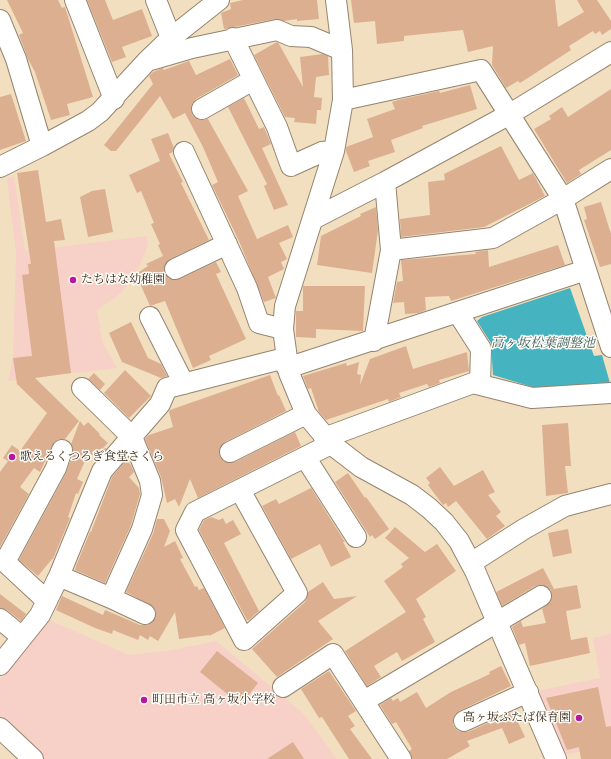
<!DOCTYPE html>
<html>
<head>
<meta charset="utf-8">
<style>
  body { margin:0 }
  canvas { display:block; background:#f1dfc0 }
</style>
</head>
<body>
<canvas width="611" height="759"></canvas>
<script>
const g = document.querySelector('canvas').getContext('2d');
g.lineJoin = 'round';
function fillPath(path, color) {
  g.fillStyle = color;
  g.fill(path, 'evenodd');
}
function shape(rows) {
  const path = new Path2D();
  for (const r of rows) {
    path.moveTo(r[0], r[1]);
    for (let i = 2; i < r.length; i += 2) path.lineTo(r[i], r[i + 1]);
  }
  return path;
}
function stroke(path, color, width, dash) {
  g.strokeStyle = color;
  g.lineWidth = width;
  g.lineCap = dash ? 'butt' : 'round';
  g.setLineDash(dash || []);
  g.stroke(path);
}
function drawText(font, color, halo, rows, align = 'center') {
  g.font = font + ' "Old Standard TT","Noto Serif JP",serif';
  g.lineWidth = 3;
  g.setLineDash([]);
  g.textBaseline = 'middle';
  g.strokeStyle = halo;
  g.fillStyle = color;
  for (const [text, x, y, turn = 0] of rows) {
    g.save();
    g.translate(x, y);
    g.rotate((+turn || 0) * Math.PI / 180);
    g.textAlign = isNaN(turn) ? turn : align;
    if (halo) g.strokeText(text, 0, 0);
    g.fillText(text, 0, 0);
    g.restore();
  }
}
fillPath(shape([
  [14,176,25,251,147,236,148,246,139,267,121,293,97,310,102,341,117,368,8,381,13,357,16,253,7,179],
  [49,620,129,655,167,651,216,641,303,713,337,759,44,759,0,719,0,679],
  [611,634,611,746,563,755,536,691,600,678,593,638]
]), '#f7d1c8');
fillPath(shape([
  [570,288,594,356,602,355,610,383,603,387,539,389,493,375,491,343,477,321,482,317]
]), '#45b4c0');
fillPath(shape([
  [7,0,58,0,62,8,65,7,93,97,67,104,70,115,51,120,35,72,28,59,19,35,23,33],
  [87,0,105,0,113,20,142,9,152,36,122,47,126,57,112,62],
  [243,0,317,0,319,19,297,21,297,19,284,21,275,19,224,29,221,13,231,9,230,3],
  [351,0,555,0,558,27,584,12,577,0,597,0,611,21,611,29,602,35,600,31,595,34,593,31,569,46,571,50,531,76,520,83,518,81,506,88,492,65,493,46,468,52,463,30,404,36,404,41,377,44,375,21,354,23],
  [277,42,279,44,303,87,300,57,323,54,328,56,329,75,316,77,314,97,322,98,321,110,317,110,316,124,294,122,295,118,285,117,254,55],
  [230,59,238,75,196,99,192,104,191,109,192,115,197,119,202,120,208,119,248,191,238,196,257,239,288,225,293,237,279,243,287,259,281,262,284,269,268,277,276,298,264,302,239,241,212,185,218,182,203,147,185,113,173,119,160,96,116,151,111,151,104,145,153,84,149,76,153,72,163,68,164,70,189,61,196,75],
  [470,85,477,109,422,126,423,128,391,140,395,152,368,161,370,166,354,172,346,151,346,147,373,137,367,119,395,109,392,102,398,100,439,91,440,93],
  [611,89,611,150,579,170,581,174,567,183,534,129,551,119,549,116,562,107,568,117],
  [11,94,26,141,0,150,0,97],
  [244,98,259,129,264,127,266,132,271,144,262,148,288,205,274,210,264,186,267,184,228,107],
  [168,133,174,148,173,152,169,154,183,182,181,183,209,240,170,259,164,268,165,274,169,279,180,279,216,262,221,272,216,274,246,339,209,356,211,360,193,368,165,301,150,306,136,274,148,266,146,264,163,256,158,245,160,244,151,224,154,223,141,191,137,193,129,175,160,161,151,139],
  [501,146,519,180,533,173,545,196,484,227,401,237,400,219,430,215,428,182,445,180,444,174],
  [38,170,46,222,61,219,65,240,54,241,71,373,35,378,79,421,65,439,59,439,54,442,40,472,34,468,20,487,29,494,0,547,0,472,8,461,3,458,12,445,20,451,47,413,17,384,13,358,32,356,22,275,29,274,28,264,31,264,17,173],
  [105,189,113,232,88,237,80,197,92,191],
  [601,202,611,234,611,264,600,267,584,220,587,219,584,207],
  [376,207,378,230,372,273,317,265,321,236,361,216,360,214],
  [558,245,565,265,451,301,449,296,425,297,426,310,419,313,405,314,404,302,393,303,397,282,403,281,401,260,476,254,475,252,488,250,489,267],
  [303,286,365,286,363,331,316,329,316,338,296,337,296,311,303,311],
  [131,322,148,358,161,364,167,376,161,378,122,362,109,333],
  [406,346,413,369,467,352,469,371,439,380,440,383,429,387,427,384,399,393,401,397,389,402,388,399,326,420,319,412,311,388,308,389,303,376,346,363,347,366,359,362,357,374,361,375,360,385,370,359],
  [125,370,151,396,129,418,104,393],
  [94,373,105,384,100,390,88,379],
  [270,375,278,396,279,395,286,411,225,442,219,451,220,457,224,462,235,462,295,432,301,446,198,498,190,479,179,507,175,499,167,503,161,477,145,439,149,435,173,427,169,412,170,410],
  [80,421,84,426,88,422,100,434,99,435,108,443,102,449,107,448,97,459,89,452,77,479,83,482,78,494,76,493,68,517,70,518,53,559,52,559,38,576,19,560,66,473,73,453,71,444],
  [568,423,571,466,565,466,568,493,546,496,542,425],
  [126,460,131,465,134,472,129,477,139,488,140,494,131,525,105,583,75,570,76,566,90,532,91,532,112,477],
  [440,467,454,486,483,470,495,492,488,495,501,512,496,516,505,526,487,539,456,501,448,507,446,503,443,505,428,485,430,483,426,478],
  [348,473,365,498,366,497,389,529,375,539,372,535,370,537,335,482],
  [311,488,345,542,343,542,351,557,331,567,320,544,291,559,262,506,276,499,279,504],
  [211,517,219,520,223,518,226,524,233,520,241,534,224,543,259,611,249,620,247,620,199,530,204,520],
  [157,519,164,519,170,531,164,547,175,541,183,558,180,559,195,587,197,586,199,590,204,588,225,628,209,636,209,635,179,639,175,612,158,641,150,636,148,640,140,635,138,640,113,630,112,634,95,628,56,610,62,596,103,615,105,610,140,625,146,625,152,623,156,613,154,607,126,592,153,534],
  [395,527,425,552,437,544,456,571,416,599,426,617,423,619,435,642,402,661,397,652,374,666,381,677,367,686,345,651,406,612,384,581,403,567,401,564,409,558,385,538],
  [568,529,572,553,553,557,548,533],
  [543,568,554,589,577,585,581,608,566,611,571,640,587,637,590,653,530,666,525,643,519,645,512,627,521,621,523,627,546,623,542,609,551,601,551,590,546,586,535,586,502,606,496,592],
  [323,582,334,599,357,596,318,621,333,639,277,677,252,649,305,602,308,592],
  [0,594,26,614,21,621,7,610,0,608],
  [217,651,258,683,241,705,200,672],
  [501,666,511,686,459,711,453,719,453,725,458,731,468,732,517,710,518,714,515,716,525,737,509,744,502,728,467,741,470,746,447,759,412,759,409,751,412,749,396,722,392,724,380,705,391,698,393,701,398,698,400,702,417,692,426,708,451,692,490,674,489,672],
  [329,671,356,711,348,716,355,726,350,729,372,759,349,759,322,717,319,718,301,689],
  [598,687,606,727,611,726,611,759,581,759,579,747,567,750,546,698],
  [293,742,304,759,267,759]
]), '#dcaf91');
const minor = shape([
  [75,0,114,99],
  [156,0,171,38],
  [336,0,342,50,343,100,334,151,285,306,283,329,289,373,306,414,331,444,361,467,412,495,429,508,444,522,459,541,475,571,556,759],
  [0,20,16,59,42,146],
  [233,38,277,127,291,166,322,152,334,151],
  [151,60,192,48,277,30,291,36,311,37,342,50],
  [343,100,481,70,563,199,611,347],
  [202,109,253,80],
  [184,152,247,288,259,323,283,329],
  [0,167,42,146,88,121,100,112,147,61,171,38,219,0],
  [313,219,385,182,510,114,611,52],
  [391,250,493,238,563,199,611,169],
  [175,269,227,244],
  [458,313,481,349,480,384],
  [150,317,184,384],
  [374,341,391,250,385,182],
  [287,368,586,270],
  [324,438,473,383,532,398,611,393],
  [230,452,306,414],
  [305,457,356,537],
  [240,490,297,593,244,640,186,530,195,512,331,444],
  [471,563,524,529,565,506,611,494],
  [59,576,111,598,142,529,152,495,150,481,132,437,82,388],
  [111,598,145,614],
  [47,601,5,562,56,468,62,450],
  [0,619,22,637],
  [0,665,40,615,59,576,102,471,160,404,167,388,285,358],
  [283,687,333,654,401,759],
  [364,701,541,596],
  [464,721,528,692],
  [0,728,33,759]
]);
stroke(minor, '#96846f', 22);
stroke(minor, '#fff', 20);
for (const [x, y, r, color] of [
  [73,280,4,"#b5179e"],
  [12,457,4,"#b5179e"],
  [144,700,4,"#b5179e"],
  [579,718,4,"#b5179e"]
]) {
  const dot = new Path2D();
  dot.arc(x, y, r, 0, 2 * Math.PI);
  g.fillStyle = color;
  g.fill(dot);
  stroke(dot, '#fdfcf7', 1.5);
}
drawText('12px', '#3b2a1e', '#fdfcf7', [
  ["たちはな幼稚園",81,280],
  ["歌えるくつろぎ食堂さくら",20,457],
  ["町田市立 高ヶ坂小学校",152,700],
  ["高ヶ坂ふたば保育園",571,718,"right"]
], 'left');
drawText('italic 13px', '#3f615f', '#fdfcf7', [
  ["高ヶ坂松葉調整池",543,344]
]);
</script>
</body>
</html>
